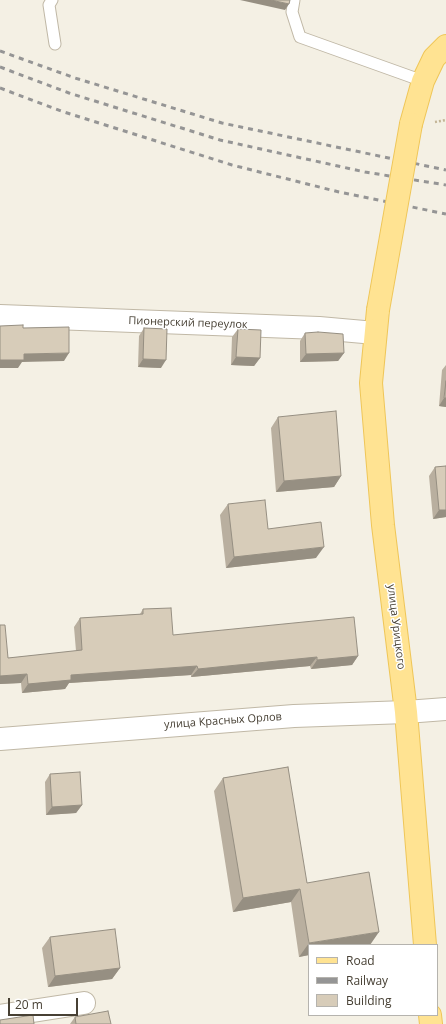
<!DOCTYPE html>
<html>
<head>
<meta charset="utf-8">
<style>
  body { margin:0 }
  #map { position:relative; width:446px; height:1024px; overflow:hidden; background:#f4f0e4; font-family:"Open Sans",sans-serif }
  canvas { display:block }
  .legend { position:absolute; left:308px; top:944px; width:130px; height:72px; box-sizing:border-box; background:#fff; border:1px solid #b5b3ae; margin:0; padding:5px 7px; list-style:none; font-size:12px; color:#474034 }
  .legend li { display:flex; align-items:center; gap:8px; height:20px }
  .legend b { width:20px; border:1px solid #b5b3ae }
  .scale { position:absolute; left:8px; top:998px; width:70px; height:18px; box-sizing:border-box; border:2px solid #474034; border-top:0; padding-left:5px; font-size:12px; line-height:14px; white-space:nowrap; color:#474034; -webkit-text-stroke:3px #fff; paint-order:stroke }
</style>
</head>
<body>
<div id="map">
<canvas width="446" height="1024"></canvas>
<ul class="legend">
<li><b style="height:5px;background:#ffe392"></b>Road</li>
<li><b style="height:5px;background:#959595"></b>Railway</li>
<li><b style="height:11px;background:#d7ccb9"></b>Building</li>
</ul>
<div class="scale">20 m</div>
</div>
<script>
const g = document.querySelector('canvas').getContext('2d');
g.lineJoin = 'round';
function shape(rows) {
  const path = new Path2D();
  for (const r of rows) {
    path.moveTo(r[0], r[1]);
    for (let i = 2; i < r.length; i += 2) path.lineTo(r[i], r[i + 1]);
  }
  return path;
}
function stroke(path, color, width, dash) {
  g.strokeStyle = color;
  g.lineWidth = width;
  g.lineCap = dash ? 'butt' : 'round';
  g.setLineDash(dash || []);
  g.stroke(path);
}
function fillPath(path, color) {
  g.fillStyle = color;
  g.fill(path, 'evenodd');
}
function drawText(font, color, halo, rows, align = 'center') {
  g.font = font + ' "Open Sans",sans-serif';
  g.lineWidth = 3;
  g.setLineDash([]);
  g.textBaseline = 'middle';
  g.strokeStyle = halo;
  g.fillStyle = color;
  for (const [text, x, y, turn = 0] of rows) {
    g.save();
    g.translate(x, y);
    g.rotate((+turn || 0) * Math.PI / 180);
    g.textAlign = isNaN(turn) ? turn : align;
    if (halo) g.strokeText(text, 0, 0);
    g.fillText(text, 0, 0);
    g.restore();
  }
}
const service = shape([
  [52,0,49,5,55,44],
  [294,0,292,12,300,37,423,81]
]);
const minor = shape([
  [0,316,319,328,375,333],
  [0,739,294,716,406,712,446,709],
  [0,1016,84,1003]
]);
const primary = shape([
  [411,124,423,81,434,58,446,46],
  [378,310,371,383,383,525,406,712,425,945],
  [430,1015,431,1024]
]);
stroke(service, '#c0b8a6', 13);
stroke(minor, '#c0b8a6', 24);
stroke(primary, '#efc658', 24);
stroke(shape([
  [435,122,446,120]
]), '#c3b596', 2.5, [2, 2]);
stroke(service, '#fff', 11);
stroke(minor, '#fff', 22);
stroke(primary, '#ffe392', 22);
stroke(shape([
  [0,51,75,78,222,123,446,170],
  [0,67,69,93,220,140,365,172,446,185],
  [0,88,61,111,232,165,339,192,446,214]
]), '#959595', 3, [5, 5]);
const primaryBridge = shape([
  [378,310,411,124]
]);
stroke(primaryBridge, '#efc658', 24, []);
stroke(primaryBridge, '#ffe392', 22);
fillPath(shape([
  [144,328,161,368,138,367,139,336],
  [238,329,260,358,254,366,231,365,232,337],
  [305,333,344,353,338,361,300,362,300,341],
  [446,365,446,407,439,406,442,370],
  [278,417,341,476,334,487,276,492,271,428],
  [446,466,446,517,433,519,429,476,435,467],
  [228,504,268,529,316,558,226,568,220,515],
  [143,609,173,635,358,656,352,665,311,669,310,666,191,677,191,675,69,683,65,689,22,693,21,683,0,684,0,625,8,658,76,651,74,627,80,618,140,614],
  [288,767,309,945,309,955,299,957,291,902,233,912,214,791,223,778],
  [50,774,82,805,76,813,46,815,45,782],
  [50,937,120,968,112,979,48,987,42,948],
  [75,1017,111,1024,70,1024]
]), '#b9af9f');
fillPath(shape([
  [240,0,271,0,289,4,285,10],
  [69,353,64,361,22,362,18,368,0,368,0,360,24,354],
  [344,353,338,361,300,362,306,354],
  [236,357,260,358,254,366,231,365],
  [143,359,166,360,161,368,138,367],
  [444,398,446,398,446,407,439,406],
  [341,476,334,487,276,492,284,481],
  [439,510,446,510,446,517,433,519],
  [324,547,316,558,226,568,234,557],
  [358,656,352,665,311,669,317,660],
  [317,657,310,666,191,677,198,669],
  [197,666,191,675,69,683,65,689,22,693,28,684,71,675],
  [27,674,21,683,0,684,0,676],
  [82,805,76,813,46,815,52,807],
  [300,889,291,902,233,912,243,898],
  [379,932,370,945,309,945,309,955,299,957,309,943],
  [120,968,112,979,48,987,55,976]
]), '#968f82');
const building = shape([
  [271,0,290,0,289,4,271,0],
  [23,325,23,328,69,327,69,353,24,354,24,360,0,360,0,326,23,325],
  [144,328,167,329,166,360,143,359,144,328],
  [238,329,261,330,260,358,236,357,238,329],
  [318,332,343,334,344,353,306,354,305,333,318,332],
  [446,381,446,398,444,398,446,381],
  [336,411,341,476,284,481,278,417,336,411],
  [446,466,446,510,439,510,435,467,446,466],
  [265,500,268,529,321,522,324,547,234,557,228,504,265,500],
  [171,608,173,635,354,617,358,656,317,660,317,657,198,669,197,666,71,675,71,680,28,684,27,674,0,676,0,625,5,625,8,658,82,650,80,618,143,614,143,609,171,608],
  [288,767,307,883,369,872,379,932,309,943,300,889,243,898,223,778,288,767],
  [80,772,82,805,52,807,50,774,80,772],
  [115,929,120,968,55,976,50,937,115,929],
  [108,1011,111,1024,76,1024,75,1017,108,1011],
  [33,1015,34,1024,0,1024,0,1020,33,1015]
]);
fillPath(building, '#d7ccb9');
stroke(building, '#968f82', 1);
drawText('11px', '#474034', '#fff', [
  ["Пионерский переулок",188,323,2],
  ["улица Урицкого",396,627,83],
  ["улица Красных Орлов",223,721,-4]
]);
</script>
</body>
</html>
